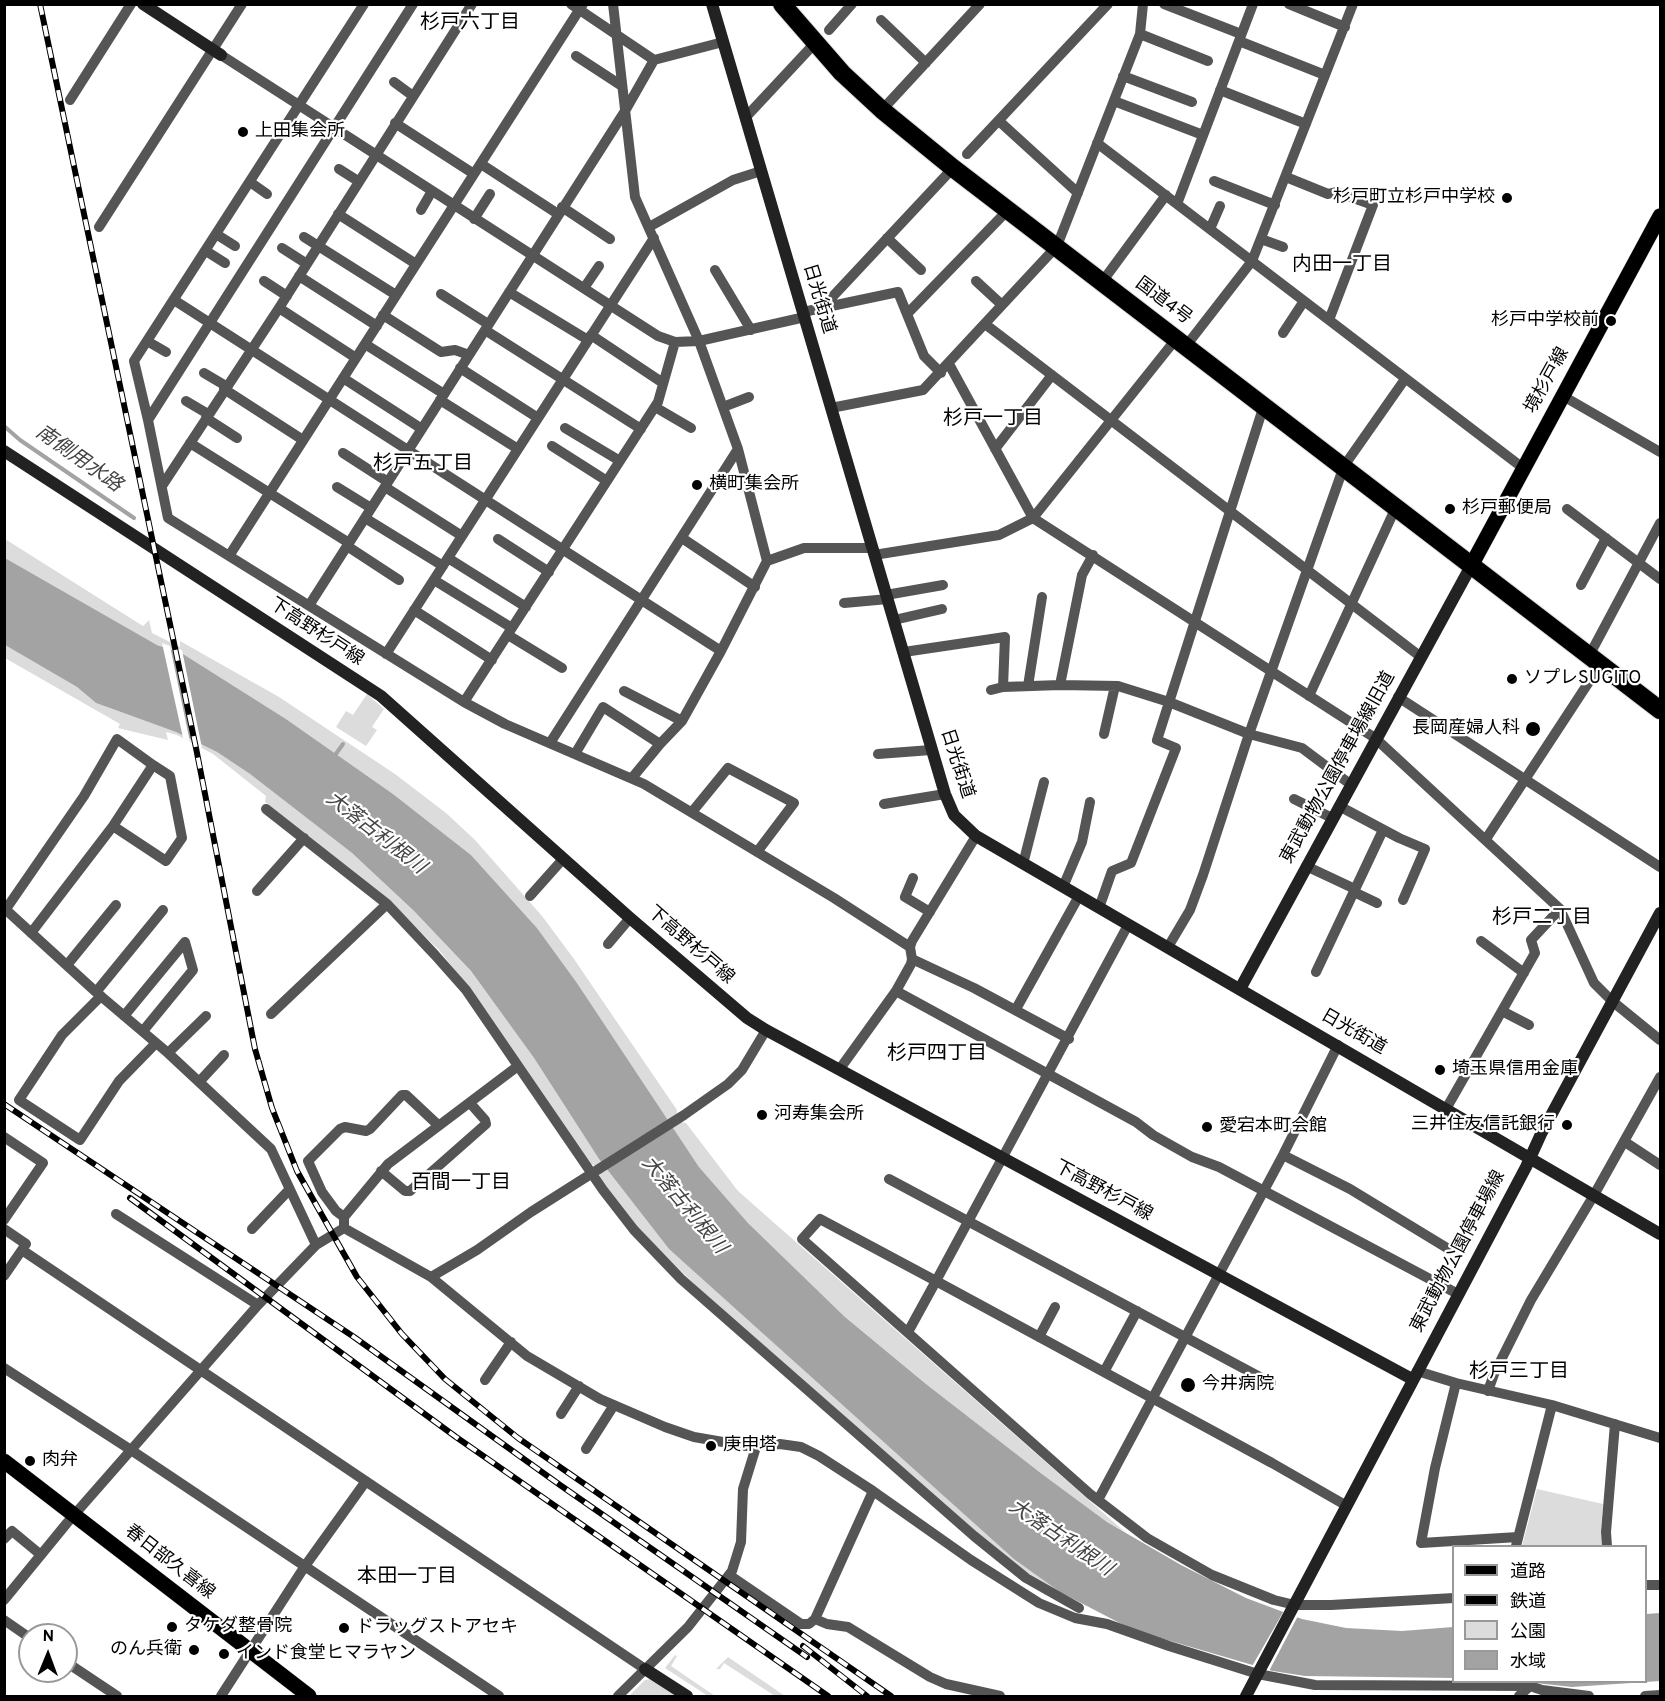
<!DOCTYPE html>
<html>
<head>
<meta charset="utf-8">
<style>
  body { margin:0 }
  #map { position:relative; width:1665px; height:1701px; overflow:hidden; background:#fff; font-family:Overpass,"Noto Sans JP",sans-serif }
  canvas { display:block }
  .frame { position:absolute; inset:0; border:6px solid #000; pointer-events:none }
  .legend { position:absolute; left:1452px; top:1545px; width:195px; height:138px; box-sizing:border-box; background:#fff; border:2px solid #999; margin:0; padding:8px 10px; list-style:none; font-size:18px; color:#000 }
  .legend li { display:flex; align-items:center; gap:12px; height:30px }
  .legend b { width:30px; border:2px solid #999 }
  .north { position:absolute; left:18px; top:1623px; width:60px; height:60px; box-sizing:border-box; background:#fff; border:2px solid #999; border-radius:50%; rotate:1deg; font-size:16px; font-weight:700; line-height:24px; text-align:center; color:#000 }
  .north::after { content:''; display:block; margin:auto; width:21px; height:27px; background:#000; clip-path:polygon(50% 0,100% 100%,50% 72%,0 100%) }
</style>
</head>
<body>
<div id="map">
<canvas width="1665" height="1701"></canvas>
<div class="frame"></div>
<ul class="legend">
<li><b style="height:8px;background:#000"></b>道路</li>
<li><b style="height:8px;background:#000"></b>鉄道</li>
<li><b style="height:16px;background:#dcdcdc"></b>公園</li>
<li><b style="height:16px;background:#a3a3a3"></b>水域</li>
</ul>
<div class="north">N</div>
</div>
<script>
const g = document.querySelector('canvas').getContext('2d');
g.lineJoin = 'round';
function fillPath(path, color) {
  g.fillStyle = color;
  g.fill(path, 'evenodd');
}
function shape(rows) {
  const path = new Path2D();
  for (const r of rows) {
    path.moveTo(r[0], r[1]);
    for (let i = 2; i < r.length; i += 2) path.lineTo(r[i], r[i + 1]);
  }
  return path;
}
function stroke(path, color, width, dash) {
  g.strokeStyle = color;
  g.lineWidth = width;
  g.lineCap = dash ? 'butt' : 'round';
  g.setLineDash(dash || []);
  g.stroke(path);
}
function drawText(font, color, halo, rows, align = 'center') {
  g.font = font + ' Overpass,"Noto Sans JP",sans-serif';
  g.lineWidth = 4.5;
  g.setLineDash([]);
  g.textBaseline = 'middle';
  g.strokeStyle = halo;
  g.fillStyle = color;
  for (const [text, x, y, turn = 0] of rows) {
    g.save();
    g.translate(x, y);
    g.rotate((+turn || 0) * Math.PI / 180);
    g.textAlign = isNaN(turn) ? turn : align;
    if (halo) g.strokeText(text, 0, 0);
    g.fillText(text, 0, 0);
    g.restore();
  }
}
fillPath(shape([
  [5,539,143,626,149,620,152,633,180,647,180,641,279,697,395,774,446,813,475,840,542,916,574,959,677,1110,677,1115,681,1122,686,1123,738,1191,1125,1532,1107,1522,1042,1474,926,1384,845,1317,748,1223,699,1167,577,983,537,928,471,855,393,794,286,719,183,654,157,645,5,558],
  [5,645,77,687,96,703,176,732,217,752,250,774,352,853,414,911,471,971,534,1058,599,1159,669,1249,1060,1592,1013,1564,711,1300,630,1222,599,1177,600,1174,595,1166,591,1164,469,988,439,950,391,903,265,802,266,796,213,754,177,735,166,732,168,740,118,728,120,724,5,658],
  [367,694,384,709,372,727,377,730,366,746,336,727,346,711,353,715],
  [1537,1489,1603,1504,1601,1529,1602,1546,1522,1546],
  [675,1655,677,1656,671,1666,715,1696,708,1696,665,1668],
  [728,1657,785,1696,775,1696,724,1663,720,1669,716,1669],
  [651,1679,676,1696,629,1696,645,1680]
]), '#dcdcdc');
fillPath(shape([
  [5,558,157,645,183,654,286,719,393,794,471,855,537,928,577,983,699,1167,748,1223,845,1317,926,1384,1042,1474,1107,1522,1181,1565,1246,1598,1302,1619,1346,1628,1402,1631,1453,1627,1453,1678,1305,1676,1273,1671,1133,1630,1060,1592,1014,1559,669,1249,599,1159,534,1058,471,971,414,911,352,853,250,774,217,752,176,732,96,703,77,687,5,645],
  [1660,1613,1660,1681,1572,1687,1526,1682,1646,1682,1646,1614]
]), '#a3a3a3');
fillPath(shape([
  [162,643,170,646,190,742,183,738],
  [172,647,182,650,202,748,193,744],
  [1285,1609,1299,1614,1268,1673,1251,1668]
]), '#fff');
stroke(shape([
  [4,426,20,440,134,518],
  [333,758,343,744]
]), '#a3a3a3', 4);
const primary = shape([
  [1471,566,1660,216],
  [4,1461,309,1696]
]);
const highway = shape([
  [782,4,842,73,882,110,953,168,1660,710]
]);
stroke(primary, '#dbdbdb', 16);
stroke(highway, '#dbdbdb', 20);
stroke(shape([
  [364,4,134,361,148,420,168,518,464,702],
  [571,4,654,60],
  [613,4,635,197,699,341,738,449,767,561,804,548,872,548],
  [1164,4,1241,34],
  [1289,4,1345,27],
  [881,20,926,63],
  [829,30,852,4],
  [1140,34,1208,61],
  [1239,41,1325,75],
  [221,55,658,336,675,342,699,341,805,317],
  [576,56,622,86],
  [1123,76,1192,102],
  [394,82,413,96],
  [1220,90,1306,124],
  [70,100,131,4],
  [1114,101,1203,135],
  [882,110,980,4],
  [745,118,815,43],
  [999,121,1078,193],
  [395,123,474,174],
  [1097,143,1523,468],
  [967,154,1108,4],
  [481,164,558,214],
  [339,169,358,181],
  [1286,177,1328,194,1336,192,1373,205,1329,320],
  [1214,181,1275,205],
  [250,182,267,194],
  [1177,204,1253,4],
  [562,207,610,239],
  [421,210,432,191],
  [338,214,416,264],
  [474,219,490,194],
  [99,227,242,4],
  [649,227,733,180,761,171],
  [1210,229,1220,206],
  [216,234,235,246],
  [304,237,396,295],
  [887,238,921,270],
  [1261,239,1283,247],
  [282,248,307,264],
  [206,251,225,263],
  [715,270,751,330],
  [299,276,377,326],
  [264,281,287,296],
  [976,281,1002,305],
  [1102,282,1166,195],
  [584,288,599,266],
  [509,292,588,340],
  [441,294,488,324],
  [174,300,721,651],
  [279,308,356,358],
  [821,309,953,168],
  [803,312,898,292,924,356,941,373],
  [907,314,1007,211],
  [383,315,441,352,455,350,469,355],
  [985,324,1421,657],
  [485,330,641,429],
  [1283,333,1304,301],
  [591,335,663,383],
  [1176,339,1033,518,1375,738,1560,909,1594,983,1612,1001,1660,1040],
  [147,341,166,352],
  [675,342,658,402,464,702,505,724,644,784,834,898,910,947],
  [365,344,444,394],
  [1186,346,1252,261,1353,4],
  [460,368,538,418],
  [204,373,226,386],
  [343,378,422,429],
  [224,389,303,440],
  [1563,396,1660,452],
  [440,400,518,449],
  [186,401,208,414],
  [655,407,691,428],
  [723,407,749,397],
  [831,408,923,390,1057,246,1140,34,1143,4],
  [206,418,237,438],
  [148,420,413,4],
  [565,428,620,461],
  [190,443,349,543],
  [552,446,607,481],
  [995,449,1052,375],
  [343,453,388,482],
  [162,486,279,308,472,4],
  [337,487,371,508],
  [385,487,462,536],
  [1567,509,1660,579],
  [365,518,443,566],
  [682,538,755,587],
  [498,539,549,572],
  [347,546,399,580],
  [874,555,999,535,1033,518,949,364],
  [229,556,583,4],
  [448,558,526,607],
  [434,580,512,628],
  [1581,585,1606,538],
  [886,595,943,585],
  [844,603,888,599],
  [310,604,625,111,654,60,723,42],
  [414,610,492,660],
  [894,620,942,609],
  [508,635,562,668],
  [904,652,1005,637,1003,687],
  [386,654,654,238],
  [1589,656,1660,523],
  [1060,685,1082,575,1093,555],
  [1028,686,1042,597],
  [991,690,1003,687,1060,685,1118,686,1169,702,1249,734,1302,748,1350,784],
  [624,691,682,721],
  [1309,696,1396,507],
  [1398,697,1660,867],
  [1104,734,1115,686],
  [550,743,738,449],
  [575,754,603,707,660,744],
  [878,754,931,750],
  [632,778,660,744,682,721,721,651,767,561],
  [1294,799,1332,818],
  [884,804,945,794],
  [1339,806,1399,838,1425,849,1403,900],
  [266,809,387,904,435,955,466,990,603,1190,634,1230,681,1279,974,1536,1026,1578,1079,1608],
  [692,812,728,768,794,803,757,852],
  [1486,839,1600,665],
  [1023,864,1044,782],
  [1306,866,1355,889],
  [913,878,905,897,930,912],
  [1063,887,1082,842,1090,802],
  [257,891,304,838],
  [1354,892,1377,903],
  [530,896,563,859],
  [4,908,96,992,168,1053,271,1149,316,1245,344,1228,431,1277,527,1356,600,1399,665,1427,694,1437,746,1446,780,1444,801,1447,819,1456,873,1491,971,1560,1039,1603,1075,1618,1107,1624,1169,1646,1258,1674,1315,1685,1530,1686,1542,1690,1589,1696],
  [1099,908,1112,871,1131,863,1176,748,1157,740,1264,405],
  [6,909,84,796,117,739,153,765,170,776,182,838,166,861,113,826],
  [1128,925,936,1281,1272,1463,1347,1506],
  [31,933,113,826,153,765],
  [1481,941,1524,973],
  [608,944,630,918],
  [1168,947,1190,910,1203,875,1249,734,1344,466,1405,379],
  [912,959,974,988,1069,1039],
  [67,965,116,905],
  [1316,972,1383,830],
  [896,991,1136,1122,1153,1135,1192,1157,1219,1167,1458,1294],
  [96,992,163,910],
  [101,996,62,1035,19,1100,80,1140,119,1081,156,1043],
  [1016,1009,1079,896],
  [1502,1011,1529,1025],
  [271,1014,387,904],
  [124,1016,185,942,193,970,143,1031],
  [168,1053,206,1016],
  [839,1070,896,991,911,964,912,959,910,947,912,941,976,836],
  [199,1082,224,1055],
  [1446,1109,1535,953,1531,940,1560,909],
  [4,1137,43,1163,4,1220],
  [1625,1142,1660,1165],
  [1283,1155,1350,1189,1447,1248],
  [381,1171,405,1191,410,1191,486,1124,485,1120,470,1103],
  [889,1179,1271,1383],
  [116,1214,258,1305],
  [344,1217,388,1164,518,1066],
  [344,1228,344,1217,336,1211,322,1192,308,1161,340,1129,345,1127,366,1131,370,1129,402,1095,406,1095,438,1125],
  [4,1229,26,1244,4,1276],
  [252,1229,289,1190],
  [22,1250,645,1669],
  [431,1277,477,1250,531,1212,684,1115,728,1084,742,1070,766,1030],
  [908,1332,936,1281,820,1219,802,1239,1090,1494,1147,1538,1212,1575,1274,1600,1295,1605,1331,1605,1454,1598],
  [1039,1337,1055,1307],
  [4,1368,131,1450,499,1696],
  [1417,1371,1456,1383,1552,1405,1660,1438],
  [1104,1372,1137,1311],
  [485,1380,511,1342],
  [1456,1383,1435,1468,1421,1543,1518,1537],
  [1488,1391,1494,1374,1531,1300,1594,1195,1660,1077],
  [561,1414,579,1386],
  [586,1449,614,1405],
  [1098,1500,1283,1155,1338,1045],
  [4,1539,12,1531,41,1555],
  [1516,1546,1552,1405],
  [1607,1546,1606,1532,1615,1424],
  [729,1575,801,1624,809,1624,815,1619,873,1491],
  [1646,1585,1660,1585],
  [4,1600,67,1523,131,1450,258,1305,316,1245],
  [815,1619,827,1624,848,1627,930,1677,946,1684,1000,1696],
  [4,1620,30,1638],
  [66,1662,117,1696],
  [221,1696,305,1566,366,1481],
  [618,1696,688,1627,732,1571,741,1542,743,1489,756,1447],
  [1519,1696,1530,1686],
  [1645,1696,1660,1695]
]), '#555', 10);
stroke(shape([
  [143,4,221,55],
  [712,4,945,794,954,815,976,836,1660,1234],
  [4,451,381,696,630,918,747,1018,766,1030,1412,1379],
  [1240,989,1471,566],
  [645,1669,687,1696],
  [1246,1696,1526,1167,1541,1134,1660,913]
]), '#222', 12);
stroke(primary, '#000', 15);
stroke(highway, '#000', 18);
const rail = shape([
  [40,4,196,748,255,1049,272,1108,297,1171,357,1277,402,1334,445,1379,518,1438,891,1696],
  [4,1104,354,1337,560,1485,807,1657],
  [130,1198,456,1437,828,1696],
  [803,1646,867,1696]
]);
stroke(rail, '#000', 6);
stroke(rail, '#fff', 4, [11]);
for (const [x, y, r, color] of [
  [243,132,6,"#000"],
  [1507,198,6,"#000"],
  [1611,321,6,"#000"],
  [697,485,6,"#000"],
  [1450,509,6,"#000"],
  [1512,679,6,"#000"],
  [1533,729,8,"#000"],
  [1440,1070,6,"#000"],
  [762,1115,6,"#000"],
  [1567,1125,6,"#000"],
  [1207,1127,6,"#000"],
  [1188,1385,8,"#000"],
  [711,1446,6,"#000"],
  [30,1461,6,"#000"],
  [172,1627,6,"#000"],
  [344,1628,6,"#000"],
  [194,1650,6,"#000"],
  [224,1654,6,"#000"]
]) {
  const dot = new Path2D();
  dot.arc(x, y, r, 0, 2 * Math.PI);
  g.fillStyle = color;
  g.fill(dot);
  stroke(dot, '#fff', 2);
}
drawText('18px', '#000', '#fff', [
  ["上田集会所",255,132],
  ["杉戸町立杉戸中学校",1495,198,"right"],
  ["杉戸中学校前",1599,321,"right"],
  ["横町集会所",709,485],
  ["杉戸郵便局",1462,509],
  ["ソプレSUGITO",1524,679],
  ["長岡産婦人科",1520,729,"right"],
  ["埼玉県信用金庫",1452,1070],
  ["河寿集会所",774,1115],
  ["三井住友信託銀行",1555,1125,"right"],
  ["愛宕本町会館",1219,1127],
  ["今井病院",1202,1385],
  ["庚申塔",723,1446],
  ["肉弁",42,1461],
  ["タケダ整骨院",184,1627],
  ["ドラッグストアセキ",356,1628],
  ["のん兵衛",182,1650,"right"],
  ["インド食堂ヒマラヤン",236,1654]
], 'left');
drawText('18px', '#000', '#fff', [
  ["日光街道",818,299,73],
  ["国道4号",1163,302,37],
  ["境杉戸線",1548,381,-61],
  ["下高野杉戸線",316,633,33],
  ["日光街道",956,764,72],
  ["東武動物公園停車場線旧道",1339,768,-61],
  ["下高野杉戸線",690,946,41],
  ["日光街道",1353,1033,30],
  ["下高野杉戸線",1103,1192,28],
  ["東武動物公園停車場線",1459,1252,-62],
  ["春日部久喜線",169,1563,38]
]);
drawText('20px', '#000', '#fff', [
  ["杉戸六丁目",470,24],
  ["内田一丁目",1342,266],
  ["杉戸一丁目",993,420],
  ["杉戸五丁目",423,465],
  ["杉戸二丁目",1542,919],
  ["杉戸四丁目",937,1055],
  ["百間一丁目",461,1184],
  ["杉戸三丁目",1519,1373],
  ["本田一丁目",407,1578]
]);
drawText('italic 20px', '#444', '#fff', [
  ["南側用水路",78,460,35],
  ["大落古利根川",375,834,38],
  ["大落古利根川",683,1206,50],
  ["大落古利根川",1060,1539,34]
]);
</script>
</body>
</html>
